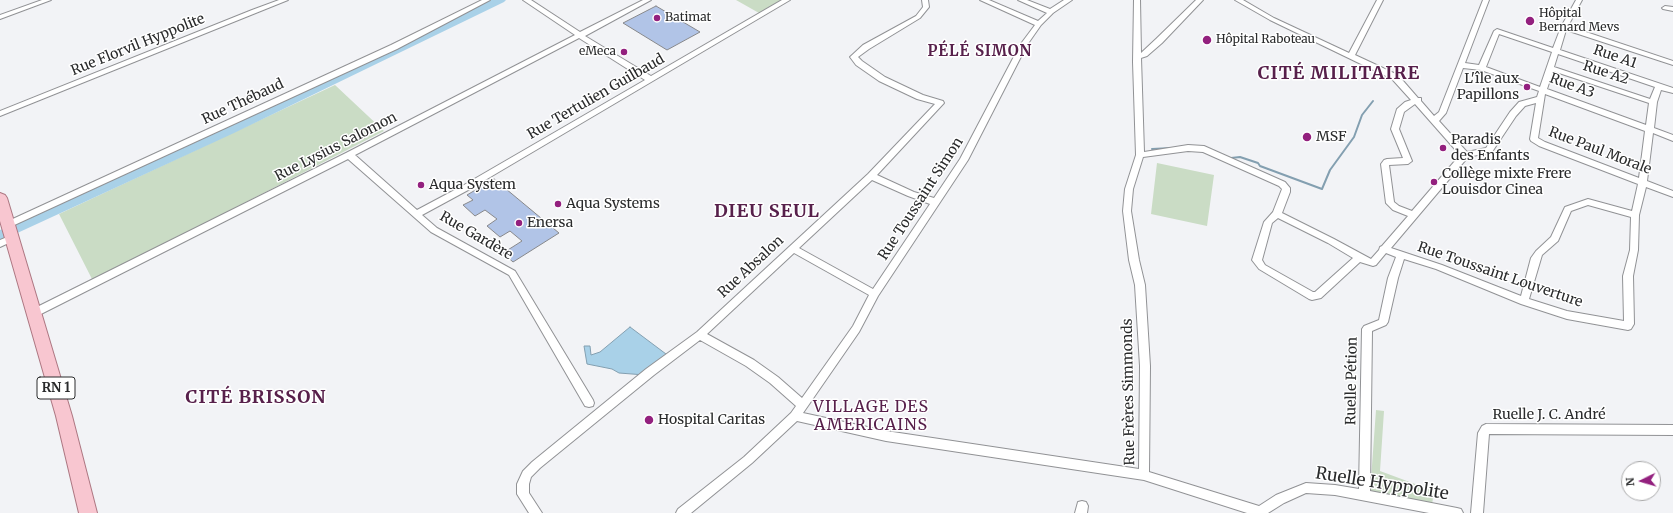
<!DOCTYPE html>
<html>
<head>
<meta charset="utf-8">
<style>
  body { margin:0 }
  #map { position:relative; width:1673px; height:513px; overflow:hidden; background:#f2f3f6; font-family:Merriweather,serif }
  canvas { display:block }
  .north { position:absolute; left:1621px; top:461px; width:40px; height:40px; box-sizing:border-box; background:#fff; border:1px solid #aaaaab; border-radius:50%; rotate:265deg; font-size:11px; font-weight:700; line-height:16px; text-align:center; color:#2a2b2c }
  .north::after { content:''; display:block; margin:auto; width:14px; height:18px; background:#93207e; clip-path:polygon(50% 0,100% 100%,50% 72%,0 100%) }
</style>
</head>
<body>
<div id="map">
<canvas width="1673" height="513"></canvas>
<div class="north">N</div>
</div>
<script>
const g = document.querySelector('canvas').getContext('2d');
g.lineJoin = 'round';
function fillPath(path, color) {
  g.fillStyle = color;
  g.fill(path, 'evenodd');
}
function shape(rows) {
  const path = new Path2D();
  for (const r of rows) {
    path.moveTo(r[0], r[1]);
    for (let i = 2; i < r.length; i += 2) path.lineTo(r[i], r[i + 1]);
  }
  return path;
}
function stroke(path, color, width, dash) {
  g.strokeStyle = color;
  g.lineWidth = width;
  g.lineCap = dash ? 'butt' : 'round';
  g.setLineDash(dash || []);
  g.stroke(path);
}
function drawText(font, color, halo, rows, align = 'center') {
  g.font = font + ' Merriweather,serif';
  g.lineWidth = 3;
  g.setLineDash([]);
  g.textBaseline = 'middle';
  g.strokeStyle = halo;
  g.fillStyle = color;
  for (const [text, x, y, turn = 0] of rows) {
    g.save();
    g.translate(x, y);
    g.rotate((+turn || 0) * Math.PI / 180);
    g.textAlign = isNaN(turn) ? turn : align;
    if (halo) g.strokeText(text, 0, 0);
    g.fillText(text, 0, 0);
    g.restore();
  }
}
fillPath(shape([
  [736,0,781,0,759,13],
  [335,85,384,131,93,281,59,214],
  [1157,163,1214,175,1207,226,1151,214],
  [1376,410,1384,411,1380,471,1434,491,1432,505,1370,493]
]), '#cadcc5');
const water = shape([
  [630,327,666,354,645,375,619,373,612,369,587,364,584,346,590,346,591,355,600,352,630,327]
]);
fillPath(water, '#a9d1e8');
stroke(water, '#839fb0', 1);
stroke(shape([
  [1152,149,1172,148],
  [1231,158,1240,157,1258,163,1260,166,1322,189,1330,170,1354,137,1362,115,1373,101]
]), '#839fb0', 2);
fillPath(shape([
  [491,0,506,0,504,2,234,133,0,241,0,230,224,127,491,0]
]), '#a9d1e8');
const building = shape([
  [656,6,700,32,667,50,623,23,656,6],
  [494,179,559,233,513,262,503,253,522,241,510,231,500,237,487,226,497,219,485,210,475,216,463,205,473,200,467,195,494,179]
]);
fillPath(building, '#b1c4e7');
stroke(building, '#87888b', 1);
const street = shape([
  [42,0,51,0,0,19,0,15,42,0],
  [279,0,288,0,0,116,0,111,252,10,279,0],
  [482,0,490,0,397,49,10,227,7,228,3,225,4,223,391,45,482,0],
  [523,0,531,0,580,32,643,0,651,0,585,36,651,76,782,0,790,0,470,189,422,215,437,228,515,271,593,400,594,403,593,406,589,407,585,406,509,275,431,232,348,159,37,316,31,316,29,313,31,310,346,153,575,35,523,0],
  [579,38,645,80,464,185,417,210,355,155,579,38],
  [922,0,928,0,929,7,920,18,869,49,858,57,862,61,885,77,923,95,943,101,944,103,877,175,914,192,934,198,960,159,1020,45,1035,25,980,0,989,0,1038,21,1047,13,1018,0,1027,0,1050,9,1064,0,1072,0,1053,13,1041,25,1027,45,968,160,878,296,859,332,803,413,886,431,1139,469,1140,366,1135,285,1129,260,1123,211,1125,189,1136,155,1133,62,1134,0,1140,0,1141,53,1156,39,1196,0,1203,0,1162,43,1147,56,1141,58,1144,152,1188,145,1204,146,1285,182,1290,188,1290,192,1282,213,1334,239,1371,259,1379,250,1380,247,1382,246,1408,216,1393,210,1386,203,1381,164,1384,160,1387,159,1403,158,1391,129,1397,109,1405,102,1411,100,1392,79,1270,20,1235,0,1243,0,1274,18,1349,53,1377,0,1383,0,1355,55,1398,75,1418,98,1421,98,1421,101,1434,116,1439,112,1483,0,1489,0,1465,63,1479,65,1494,31,1497,29,1553,48,1561,27,1576,0,1582,0,1568,26,1673,61,1673,65,1566,30,1560,50,1673,88,1673,93,1661,90,1657,102,1654,128,1673,135,1673,141,1653,133,1647,181,1673,191,1673,197,1646,187,1639,215,1638,250,1633,276,1634,324,1631,329,1628,330,1567,319,1521,304,1436,269,1404,259,1398,278,1388,322,1386,325,1372,331,1370,491,1457,508,1461,509,1463,513,1429,513,1335,495,1306,493,1284,503,1268,513,1247,513,1144,480,886,441,797,421,752,463,691,513,676,513,678,509,744,457,791,413,796,406,770,383,746,366,700,340,654,375,540,468,531,477,529,484,529,493,542,513,529,513,517,494,517,484,523,471,532,462,646,369,697,332,868,174,935,104,917,99,879,81,856,65,850,57,863,45,916,16,923,7,922,0],
  [1499,34,1552,52,1540,87,1486,67,1499,34],
  [1558,54,1655,87,1650,99,1554,67,1558,54],
  [1463,68,1481,70,1539,91,1537,97,1519,102,1510,112,1486,148,1467,152,1439,121,1446,113,1463,68],
  [1553,71,1649,103,1646,125,1547,89,1553,71],
  [1545,94,1645,131,1639,178,1545,142,1538,138,1545,94],
  [1536,103,1530,139,1531,141,1539,146,1638,184,1632,211,1588,199,1565,207,1551,237,1536,251,1531,258,1521,296,1442,265,1391,248,1468,157,1492,152,1516,116,1525,106,1536,103],
  [1415,104,1460,155,1412,211,1399,206,1394,202,1389,165,1408,164,1412,161,1399,129,1404,112,1415,104],
  [1188,151,1203,152,1279,186,1282,189,1273,212,1264,222,1252,260,1259,269,1309,299,1312,300,1321,298,1360,262,1373,266,1376,265,1386,253,1396,257,1388,278,1379,320,1364,326,1362,329,1359,489,1335,485,1306,483,1276,495,1259,506,1149,472,1150,366,1145,285,1139,260,1131,211,1133,189,1143,157,1188,151],
  [872,180,908,196,930,204,873,289,799,248,872,180],
  [1588,205,1631,217,1630,250,1623,276,1624,321,1567,311,1529,299,1542,255,1558,241,1571,211,1588,205],
  [1278,218,1328,243,1353,258,1315,292,1313,292,1265,265,1262,260,1272,223,1278,218],
  [794,253,869,295,853,326,802,398,778,377,754,360,707,334,794,253],
  [1665,6,1673,7,1673,11,1663,9,1662,8,1665,6],
  [12,235,16,238,15,240,0,247,0,240,12,235],
  [1486,424,1673,425,1673,435,1489,434,1483,513,1471,513,1478,433,1482,426,1486,424],
  [1082,501,1086,502,1088,506,1087,513,1075,513,1078,502,1082,501]
]);
const primary = shape([
  [0,193,5,195,7,198,72,416,97,513,79,513,56,416,0,221,0,193]
]);
stroke(street, '#919295', 2);
stroke(primary, '#ad7782', 2);
fillPath(street, '#fff');
fillPath(primary, '#f8c6d0');
for (const [x, y, r, color] of [
  [657,18,4,"#93207e"],
  [1530,21,5,"#93207e"],
  [1207,40,5,"#93207e"],
  [624,52,4,"#93207e"],
  [1527,87,4,"#93207e"],
  [1307,137,5,"#93207e"],
  [1443,148,4,"#93207e"],
  [1434,182,4,"#93207e"],
  [421,185,4,"#93207e"],
  [558,204,4,"#93207e"],
  [519,223,4,"#93207e"],
  [649,420,5,"#93207e"]
]) {
  const dot = new Path2D();
  dot.arc(x, y, r, 0, 2 * Math.PI);
  g.fillStyle = color;
  g.fill(dot);
  stroke(dot, '#fff', 1.5);
}
drawText('12px', '#2a2b2c', '#fff', [
  ["Hôpital",1539,14],
  ["Bernard Mevs",1539,28],
  ["Batimat",665,18],
  ["Hôpital Raboteau",1216,40],
  ["eMeca",616,52,"right"]
], 'left');
for (const [x, y, w] of [
  [56,388,38]
]) {
  const box = new Path2D();
  box.roundRect(x - w / 2, y - 11, w, 22, 3);
  g.fillStyle = '#fff';
  g.fill(box);
  stroke(box, '#2a2b2c', 1);
}
drawText('bold 13px', '#2a2b2c', null, [
  ["RN 1",56,388]
]);
drawText('14px', '#2a2b2c', '#fff', [
  ["Rue Florvil Hyppolite",138,45,-22],
  ["Rue A1",1615,57,19],
  ["Rue A2",1606,73,18],
  ["Rue A3",1572,86,20],
  ["Rue Tertulien Guilbaud",596,97,-30],
  ["Rue Thébaud",243,102,-25],
  ["Rue Lysius Salomon",336,147,-27],
  ["Rue Paul Morale",1600,151,21],
  ["Rue Toussaint Simon",921,199,-57],
  ["Rue Gardère",476,236,30],
  ["Rue Absalon",751,267,-43],
  ["Rue Toussaint Louverture",1500,275,19],
  ["Ruelle Pétion",1352,381,-89],
  ["Rue Frères Simmonds",1129,392,-91],
  ["Ruelle J. C. André",1549,415]
]);
drawText('14px', '#2a2b2c', '#fff', [
  ["L'île aux",1519,79,"right"],
  ["Papillons",1519,95,"right"],
  ["MSF",1316,137],
  ["Paradis",1451,140],
  ["des Enfants",1451,156],
  ["Collège mixte Frere",1442,174],
  ["Louisdor Cinea",1442,190],
  ["Aqua System",429,185],
  ["Aqua Systems",566,204],
  ["Enersa",527,223],
  ["Hospital Caritas",658,420]
], 'left');
g.letterSpacing = '1px';
drawText('bold 15px', '#57204b', '#fff', [
  ["PÉLÉ SIMON",980,52]
]);
g.letterSpacing = '0px';
g.letterSpacing = '1px';
drawText('16px', '#57204b', '#fff', [
  ["VILLAGE DES",871,407],
  ["AMERICAINS",871,425]
]);
g.letterSpacing = '0px';
drawText('17px', '#2a2b2c', '#fff', [
  ["Ruelle Hyppolite",1382,484,9]
]);
g.letterSpacing = '1px';
drawText('bold 18px', '#57204b', '#fff', [
  ["CITÉ MILITAIRE",1339,74],
  ["DIEU SEUL",767,212],
  ["CITÉ BRISSON",256,398]
]);
g.letterSpacing = '0px';
</script>
</body>
</html>
